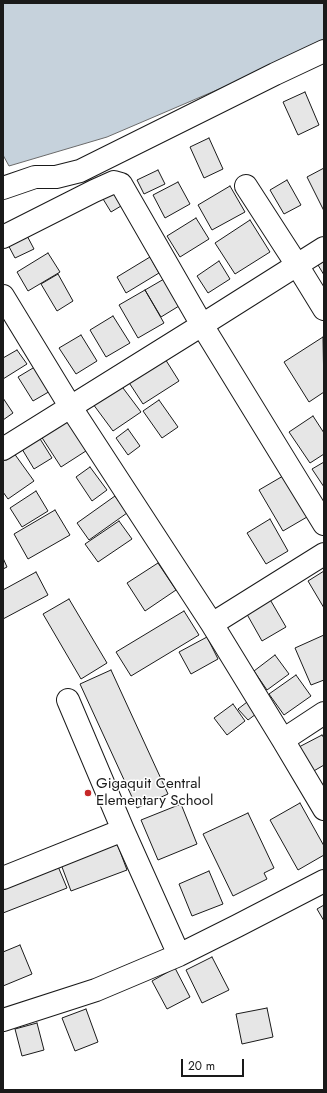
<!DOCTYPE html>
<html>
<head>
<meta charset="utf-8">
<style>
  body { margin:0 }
  #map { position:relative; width:327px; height:1093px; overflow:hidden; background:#fff; font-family:Jost,sans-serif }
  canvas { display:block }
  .frame { position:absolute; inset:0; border:4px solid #1a1a1a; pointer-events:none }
  .scale { position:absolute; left:181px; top:1059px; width:63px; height:18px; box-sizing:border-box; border:2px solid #1a1a1a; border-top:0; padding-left:5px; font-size:12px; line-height:14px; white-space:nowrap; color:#1a1a1a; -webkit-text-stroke:3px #fff; paint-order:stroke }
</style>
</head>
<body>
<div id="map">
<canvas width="327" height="1093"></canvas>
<div class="frame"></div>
<div class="scale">20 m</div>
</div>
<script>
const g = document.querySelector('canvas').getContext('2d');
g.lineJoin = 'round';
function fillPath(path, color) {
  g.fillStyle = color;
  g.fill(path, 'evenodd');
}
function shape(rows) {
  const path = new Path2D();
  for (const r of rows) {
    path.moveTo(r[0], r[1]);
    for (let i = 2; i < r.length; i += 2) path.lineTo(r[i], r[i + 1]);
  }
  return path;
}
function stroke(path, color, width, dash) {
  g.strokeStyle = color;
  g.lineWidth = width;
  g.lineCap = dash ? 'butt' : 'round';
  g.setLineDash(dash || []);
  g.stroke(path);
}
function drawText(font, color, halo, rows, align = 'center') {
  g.font = font + ' Jost,sans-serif';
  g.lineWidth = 3;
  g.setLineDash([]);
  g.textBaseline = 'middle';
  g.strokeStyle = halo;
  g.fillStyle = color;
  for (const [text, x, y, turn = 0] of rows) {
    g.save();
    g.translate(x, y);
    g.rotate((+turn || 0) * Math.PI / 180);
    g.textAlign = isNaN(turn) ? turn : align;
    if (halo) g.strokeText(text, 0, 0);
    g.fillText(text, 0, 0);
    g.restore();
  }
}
const water = shape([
  [3,3,324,3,324,41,280,63,107,137,9,166,3,155,3,3]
]);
fillPath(water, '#c6d2dc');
stroke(water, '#6a6a6a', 1);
const building = shape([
  [305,92,319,125,298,135,283,102,305,92],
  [209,138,223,169,204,178,190,147,209,138],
  [324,168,324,211,307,177,324,168],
  [158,170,165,184,144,194,137,180,158,170],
  [287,180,301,205,284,214,270,190,287,180],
  [178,182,190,204,165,218,153,195,178,182],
  [116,185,126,203,111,212,100,194,116,185],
  [230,186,245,212,212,230,198,205,230,186],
  [196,218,209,239,180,257,167,236,196,218],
  [250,220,270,252,235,274,215,243,250,220],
  [24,230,34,249,15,258,5,239,24,230],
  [48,253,60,272,28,291,17,272,48,253],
  [150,257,159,273,126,293,117,277,150,257],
  [219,261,230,279,208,293,197,276,219,261],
  [324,261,324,275,318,265,324,261],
  [58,274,73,301,57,311,41,284,58,274],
  [164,279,179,306,161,317,145,290,164,279],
  [145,290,164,323,138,338,119,305,145,290],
  [113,316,130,343,106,357,90,330,113,316],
  [81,335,97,361,76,374,59,348,81,335],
  [323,337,324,392,309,402,284,362,323,337],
  [17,350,27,364,3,379,3,358,17,350],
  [162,354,179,381,143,404,126,378,162,354],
  [38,365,52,390,33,401,18,377,38,365],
  [120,384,141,412,113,431,93,404,120,384],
  [3,398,13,413,3,420,3,398],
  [159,400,178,427,162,438,143,411,159,400],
  [67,415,89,449,61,467,39,433,67,415],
  [313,416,324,433,324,454,310,463,289,432,313,416],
  [128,429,140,446,128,455,116,438,128,429],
  [37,434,52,458,34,469,19,444,37,434],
  [11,449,34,481,8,499,3,492,3,455,11,449],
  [324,462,324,487,312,469,324,462],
  [90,467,107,490,92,501,76,477,90,467],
  [283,476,307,517,283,531,259,490,283,476],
  [36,491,48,511,22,527,10,508,36,491],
  [115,496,127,513,89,540,77,523,115,496],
  [55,510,70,535,28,559,14,534,55,510],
  [270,519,288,551,266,564,247,533,270,519],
  [119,521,132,539,98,562,85,544,119,521],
  [3,558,7,567,3,569,3,558],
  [158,563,176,590,145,611,127,583,158,563],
  [324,571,324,608,308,581,324,571],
  [36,572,48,595,3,619,3,590,36,572],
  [268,596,286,627,262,641,244,609,268,596],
  [69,599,107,663,81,679,43,614,69,599],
  [184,611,199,635,131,676,116,652,184,611],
  [324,635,324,680,311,685,295,648,324,635],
  [207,637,218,659,191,674,179,652,207,637],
  [275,655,289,674,267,690,254,671,275,655],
  [111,670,168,794,137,808,80,684,111,670],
  [296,675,311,696,284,715,269,694,296,675],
  [251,699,260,711,248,720,238,709,251,699],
  [233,704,245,721,227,735,214,718,233,704],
  [322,735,324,738,324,765,312,772,299,747,322,735],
  [300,803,324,846,324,855,298,870,270,820,300,803],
  [181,804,197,844,158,860,141,820,181,804],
  [248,813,274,868,264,873,267,879,233,896,203,834,248,813],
  [115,838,127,870,71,891,59,859,115,838],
  [57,864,67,888,3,913,3,885,57,864],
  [209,871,223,904,192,916,179,884,209,871],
  [324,905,324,921,317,909,324,905],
  [20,945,32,974,3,986,3,952,20,945],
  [212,957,229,990,202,1003,186,970,212,957],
  [175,968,190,997,167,1009,152,981,175,968],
  [267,1008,273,1037,242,1044,236,1014,267,1008],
  [86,1009,98,1042,75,1051,62,1018,86,1009],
  [37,1023,44,1050,22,1056,15,1029,37,1023]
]);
fillPath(building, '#e6e6e6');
stroke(building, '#1a1a1a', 1);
const minor = shape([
  [246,186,297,265,324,309],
  [3,188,35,177,56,177,80,171,275,74,324,51],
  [3,237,94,191,114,182,121,184,202,325,324,524],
  [3,296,70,406,212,624,283,740,324,809],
  [3,449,202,325,324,248],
  [212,624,324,554],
  [68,700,123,830,179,955],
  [283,740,324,713],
  [3,878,123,830],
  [3,1020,96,990,179,955,237,926,324,881]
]);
stroke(minor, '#1a1a1a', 24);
stroke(minor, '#fff', 22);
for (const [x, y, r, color] of [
  [88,793,4,"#c62828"]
]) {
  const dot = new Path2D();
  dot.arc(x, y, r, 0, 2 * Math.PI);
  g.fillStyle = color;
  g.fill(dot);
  stroke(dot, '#fff', 1.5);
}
drawText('15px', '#1a1a1a', '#fff', [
  ["Gigaquit Central",96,784],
  ["Elementary School",96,801]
], 'left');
</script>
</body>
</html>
